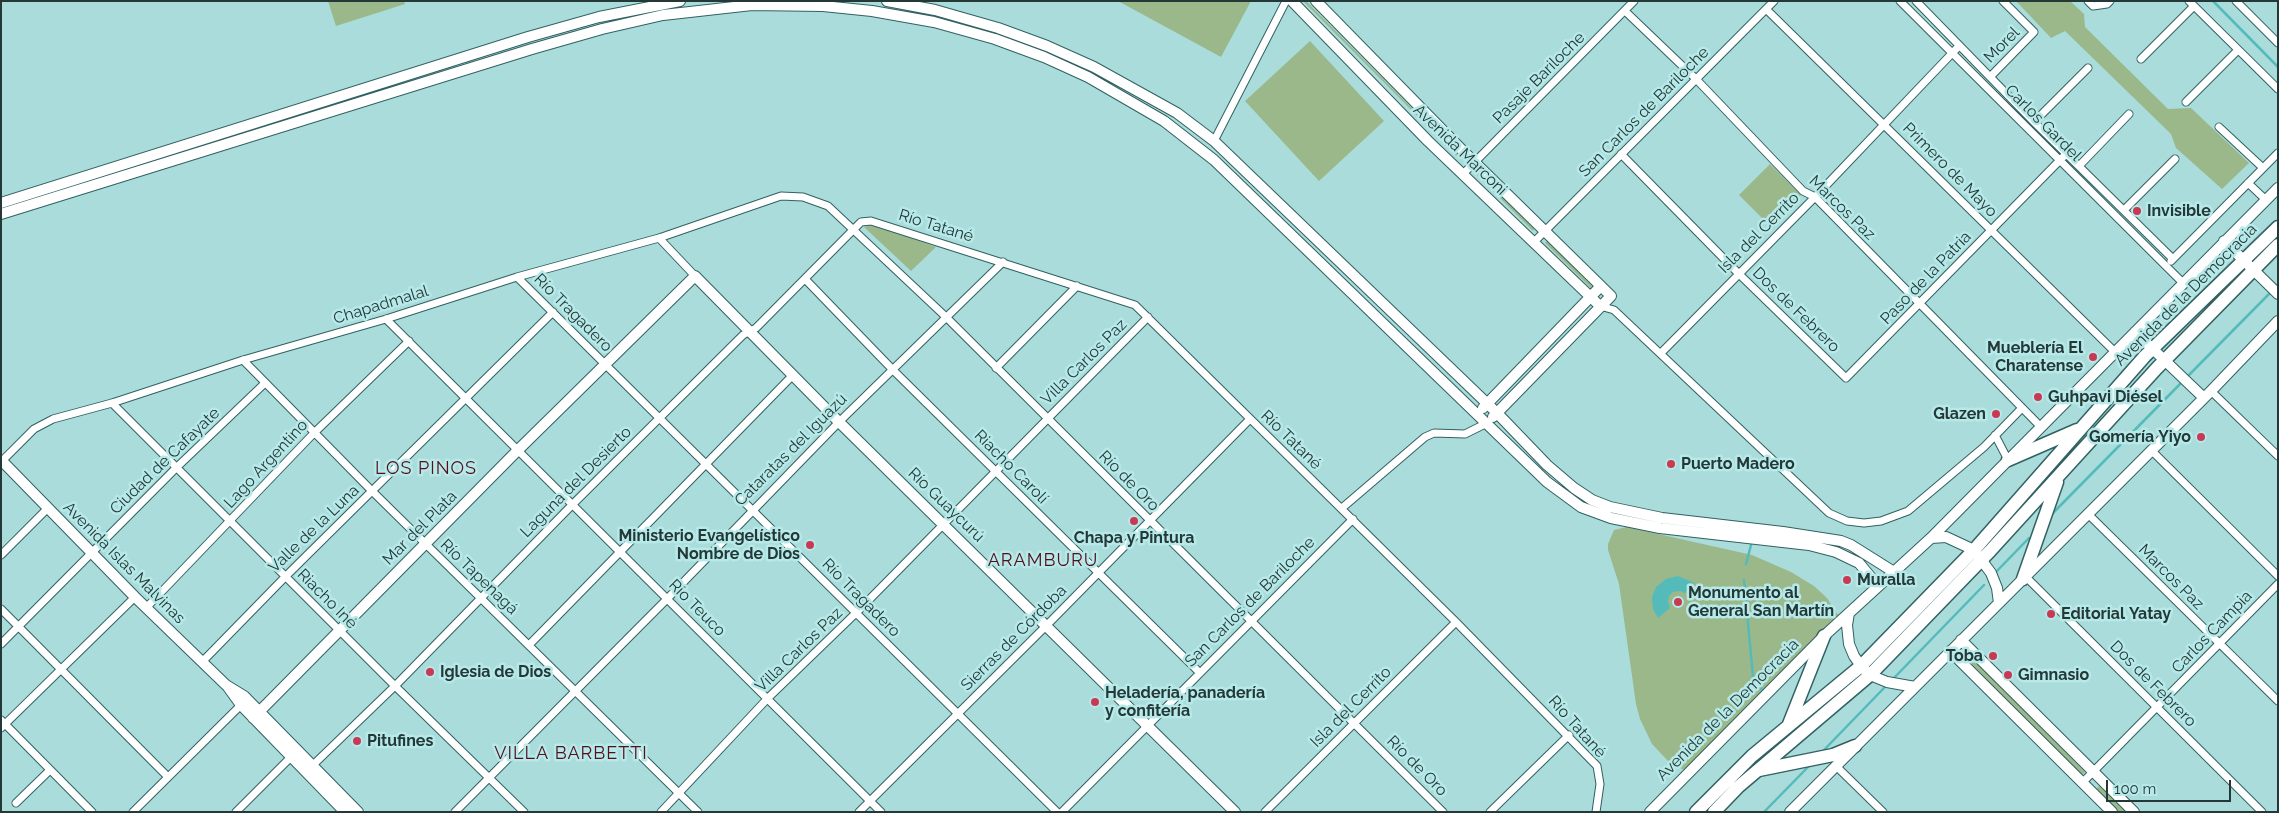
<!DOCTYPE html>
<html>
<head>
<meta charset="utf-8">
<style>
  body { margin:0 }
  #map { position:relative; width:2279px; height:813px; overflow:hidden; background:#a9dcdb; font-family:Raleway,sans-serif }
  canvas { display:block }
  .frame { position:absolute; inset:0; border:2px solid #243838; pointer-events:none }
  .scale { position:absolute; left:2106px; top:780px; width:125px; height:22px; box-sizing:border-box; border:2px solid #243838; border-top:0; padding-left:6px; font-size:15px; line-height:18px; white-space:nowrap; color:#243838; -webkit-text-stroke:4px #b6e9e8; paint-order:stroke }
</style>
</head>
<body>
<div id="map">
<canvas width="2279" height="813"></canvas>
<div class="frame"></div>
<div class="scale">100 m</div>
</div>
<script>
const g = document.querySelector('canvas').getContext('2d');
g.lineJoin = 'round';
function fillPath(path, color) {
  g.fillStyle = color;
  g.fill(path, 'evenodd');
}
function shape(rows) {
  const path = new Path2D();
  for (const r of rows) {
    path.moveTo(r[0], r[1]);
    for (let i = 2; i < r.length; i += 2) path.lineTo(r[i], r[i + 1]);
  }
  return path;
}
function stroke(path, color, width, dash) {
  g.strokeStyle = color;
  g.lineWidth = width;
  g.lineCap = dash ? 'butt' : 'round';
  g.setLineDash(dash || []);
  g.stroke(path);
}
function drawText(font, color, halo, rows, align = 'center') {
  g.font = font + ' Raleway,sans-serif';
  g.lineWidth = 5;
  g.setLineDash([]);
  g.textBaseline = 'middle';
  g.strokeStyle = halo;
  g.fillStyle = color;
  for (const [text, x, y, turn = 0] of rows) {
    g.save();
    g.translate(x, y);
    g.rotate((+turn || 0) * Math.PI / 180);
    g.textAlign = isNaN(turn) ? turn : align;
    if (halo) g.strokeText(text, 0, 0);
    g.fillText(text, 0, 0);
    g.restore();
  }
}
fillPath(shape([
  [328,1,404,1,405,4,336,26],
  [1118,1,1251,1,1221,57],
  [1303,1,1306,1,1461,158,1460,159],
  [2016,1,2070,1,2084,14,2085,27,2168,109,2191,108,2249,163,2222,189,2176,148,2171,134,2065,31,2051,38],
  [1310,41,1384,121,1319,181,1245,101],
  [1770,164,1801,195,1770,226,1739,195],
  [1478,174,1534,229,1533,231,1477,175],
  [870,225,881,227,936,247,911,271,864,227],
  [1547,241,1592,286,1591,288,1545,243],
  [1627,527,1752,555,1791,572,1814,586,1827,598,1838,615,1684,770,1669,762,1652,744,1640,719,1636,704,1619,584,1608,550,1608,544,1614,530],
  [1969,653,2085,772,2081,776,1965,657],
  [2100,785,2127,812,2119,812,2096,789]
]), '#9bb88a');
fillPath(shape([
  [1678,576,1695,583,1685,593,1680,591,1673,592,1669,596,1668,602,1670,608,1658,618,1653,609,1652,597,1656,587,1666,579]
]), '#54bbba');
stroke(shape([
  [2213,1,2278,67],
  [2186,378,2269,294],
  [2051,515,2182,382],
  [1746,564,1751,545],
  [1995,573,2029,538],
  [1744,580,1753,677,1755,681],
  [1893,679,1984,585],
  [1758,684,1763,691],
  [1822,752,1885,687],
  [1764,812,1810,765]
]), '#54bbba', 2.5);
const street = shape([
  [1900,1,2183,283],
  [1916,1,2034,122,2173,259],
  [2088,1,2093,6,2107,4,2110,1],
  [2189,1,2278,89],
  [2236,1,2278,43],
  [1766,9,2114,351],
  [1625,11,1696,79,1803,191,1815,197,2040,426],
  [2141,59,2194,6],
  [1990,77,2034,32,2003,1],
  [2186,102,2238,50],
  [2034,122,2088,68],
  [2219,127,2263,168],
  [1214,141,1286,1],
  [1621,154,1738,273,1846,378,2067,153],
  [2079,166,2129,114],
  [1463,174,1634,1],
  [2248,183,2266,200],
  [2124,210,2175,159],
  [659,238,695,276],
  [1534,242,1774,1],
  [2171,261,2278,153],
  [517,277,1057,812],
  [805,279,893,370,1200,673],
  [1600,306,1614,310,1829,513,1847,521,1864,523,1881,521,1908,511,1984,447,2022,408],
  [386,319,881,812],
  [1661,353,1815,197,1959,46],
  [243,360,372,491,698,812],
  [996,368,1077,286],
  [2211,391,2278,456],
  [112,403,395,686,524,812],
  [1995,435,2008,460],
  [2151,450,2278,576],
  [1,462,34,429,53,419,112,403,243,360,386,319,517,277,659,238,781,196,803,197,828,206,946,317,1443,812],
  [1342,508,1425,437,1434,433,1465,434,1487,423],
  [2088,514,2278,701],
  [1,555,48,508],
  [2025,576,2262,812],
  [146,608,314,433,409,341],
  [1,609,168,777],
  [1,644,176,468,265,383],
  [529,645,793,375],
  [202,662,286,576,553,312],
  [1,720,92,812],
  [1,728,135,597],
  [313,765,395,686,572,505,743,335,756,328,854,229,861,222,871,221,1135,305,1456,622,1597,766,1600,784,1596,812],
  [1836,766,1883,812],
  [2082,783,2278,584],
  [16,803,50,770],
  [133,812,241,705],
  [236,812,294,754],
  [455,812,668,598,839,422,1003,262],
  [661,812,768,698,857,612,1148,317],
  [859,812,1047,625,1250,419],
  [1062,812,1353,519],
  [1265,812,1456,622],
  [1490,812,1569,735]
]);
const secondary = shape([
  [887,1,935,10,998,28,1047,46,1094,67,1177,113,1214,141,1497,413,1547,465,1574,488,1592,500,1610,507,1662,518,1783,532,1841,541,1851,545,1894,572],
  [1292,1,1428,141,1600,306],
  [1316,1,1460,148,1611,296,1493,417],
  [1,203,528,37,599,17,680,1],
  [1,214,532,49,602,29,663,15,752,5,823,6,872,11,934,22,995,39,1044,57,1088,77,1164,121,1214,160,1547,482,1581,507,1611,518,1660,528,1809,545,1836,552,1859,563,1878,586],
  [2224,241,2278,294],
  [2135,332,2204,398],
  [1483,408,1601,286],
  [2,461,135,597,226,685,244,696,358,812],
  [1931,538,1946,537,1974,550,1991,573,1997,588,1999,603],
  [1849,613,1847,625,1849,644,1854,656,1861,666,1870,675,1887,682,1915,687],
  [1961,640,2134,812],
  [1950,651,2112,812],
  [228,687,241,705,345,812],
  [253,718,517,451,695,276,839,422,1235,812],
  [1650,812,1824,636,1931,538,2278,188],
  [1790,812,2211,391,2278,321]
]);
const highway = shape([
  [2008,460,2077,430],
  [2023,579,2057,482],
  [1789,724,1824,636],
  [1759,770,1833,755,1855,746],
  [1696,812,1752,756,1861,666,1974,550,2145,356,2278,227],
  [1714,812,1738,787,1870,675,1990,551,2157,368,2278,245]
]);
stroke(street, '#316161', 9);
stroke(secondary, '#316161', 12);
stroke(highway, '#316161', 15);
stroke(street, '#fff', 7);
stroke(secondary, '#fff', 10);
stroke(highway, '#fff', 12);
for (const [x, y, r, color] of [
  [2137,211,5,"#c93953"],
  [2093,357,5,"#c93953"],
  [2038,397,5,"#c93953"],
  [1996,414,5,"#c93953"],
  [2201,437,5,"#c93953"],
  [1671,464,5,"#c93953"],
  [1134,521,5,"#c93953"],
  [810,545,5,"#c93953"],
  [1847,580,5,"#c93953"],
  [1678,602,5,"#c93953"],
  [2051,614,5,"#c93953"],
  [1993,656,5,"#c93953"],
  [430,672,5,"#c93953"],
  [2008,675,5,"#c93953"],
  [1095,702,5,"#c93953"],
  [357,741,5,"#c93953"]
]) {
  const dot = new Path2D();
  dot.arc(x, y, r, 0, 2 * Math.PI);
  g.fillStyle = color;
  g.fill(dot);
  stroke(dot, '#b6e9e8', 2);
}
drawText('16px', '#243838', '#b6e9e8', [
  ["Morel",2002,45,-45],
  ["Pasaje Bariloche",1539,78,-45],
  ["San Carlos de Bariloche",1644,112,-45],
  ["Carlos Gardel",2043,123,45],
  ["Avenida Marconi",1460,150,44],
  ["Primero de Mayo",1950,170,45],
  ["Marcos Paz",1842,208,44],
  ["Río Tatané",936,226,17],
  ["Isla del Cerrito",1759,233,-45],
  ["Paso de la Patria",1926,278,-46],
  ["Avenida de la Democracia",2186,295,-45],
  ["Chapadmalal",381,305,-17],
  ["Dos de Febrero",1796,310,44],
  ["Río Tragadero",573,313,45],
  ["Villa Carlos Paz",1084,362,-45],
  ["Río Tatané",1291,440,44],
  ["Cataratas del Iguazú",791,450,-45],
  ["Ciudad de Cafayate",165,461,-44],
  ["Lago Argentino",266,464,-47],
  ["Riacho Carolí",1011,467,45],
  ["Río de Oro",1129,481,45],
  ["Laguna del Desierto",576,482,-45],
  ["Río Guaycurú",946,505,44],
  ["Mar del Plata",420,528,-45],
  ["Valle de la Luna",314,529,-44],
  ["Avenida Islas Malvinas",124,563,45],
  ["Río Tapenagá",479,577,44],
  ["Marcos Paz",2171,577,45],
  ["Río Tragadero",861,598,45],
  ["Riacho Iné",327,599,45],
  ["San Carlos de Bariloche",1250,602,-45],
  ["Río Teuco",697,608,45],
  ["Carlos Campia",2212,632,-46],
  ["Sierras de Córdoba",1014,638,-45],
  ["Villa Carlos Paz",799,650,-44],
  ["Dos de Febrero",2153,684,45],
  ["Isla del Cerrito",1351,707,-45],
  ["Avenida de la Democracia",1728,710,-45],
  ["Río Tatané",1577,727,48],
  ["Río de Oro",1417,766,45]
]);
drawText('bold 16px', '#243838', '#b6e9e8', [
  ["Invisible",2147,211],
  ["Mueblería El",2083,348,"right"],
  ["Charatense",2083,366,"right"],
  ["Guhpavi Diésel",2048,397],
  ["Glazen",1986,414,"right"],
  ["Gomería Yiyo",2191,437,"right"],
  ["Puerto Madero",1681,464],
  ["Ministerio Evangelístico",800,536,"right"],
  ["Nombre de Dios",800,554,"right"],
  ["Chapa y Pintura",1134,538,"center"],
  ["Muralla",1857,580],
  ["Monumento al",1688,593],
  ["General San Martín",1688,611],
  ["Editorial Yatay",2061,614],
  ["Toba",1983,656,"right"],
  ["Iglesia de Dios",440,672],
  ["Gimnasio",2018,675],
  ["Heladería, panadería",1105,693],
  ["y confitería",1105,711],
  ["Pitufines",367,741]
], 'left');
g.letterSpacing = '1px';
drawText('18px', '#540f1d', '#b6e9e8', [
  ["LOS PINOS",426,469],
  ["ARAMBURU",1043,561],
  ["VILLA BARBETTI",571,754]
]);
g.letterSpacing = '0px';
</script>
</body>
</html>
